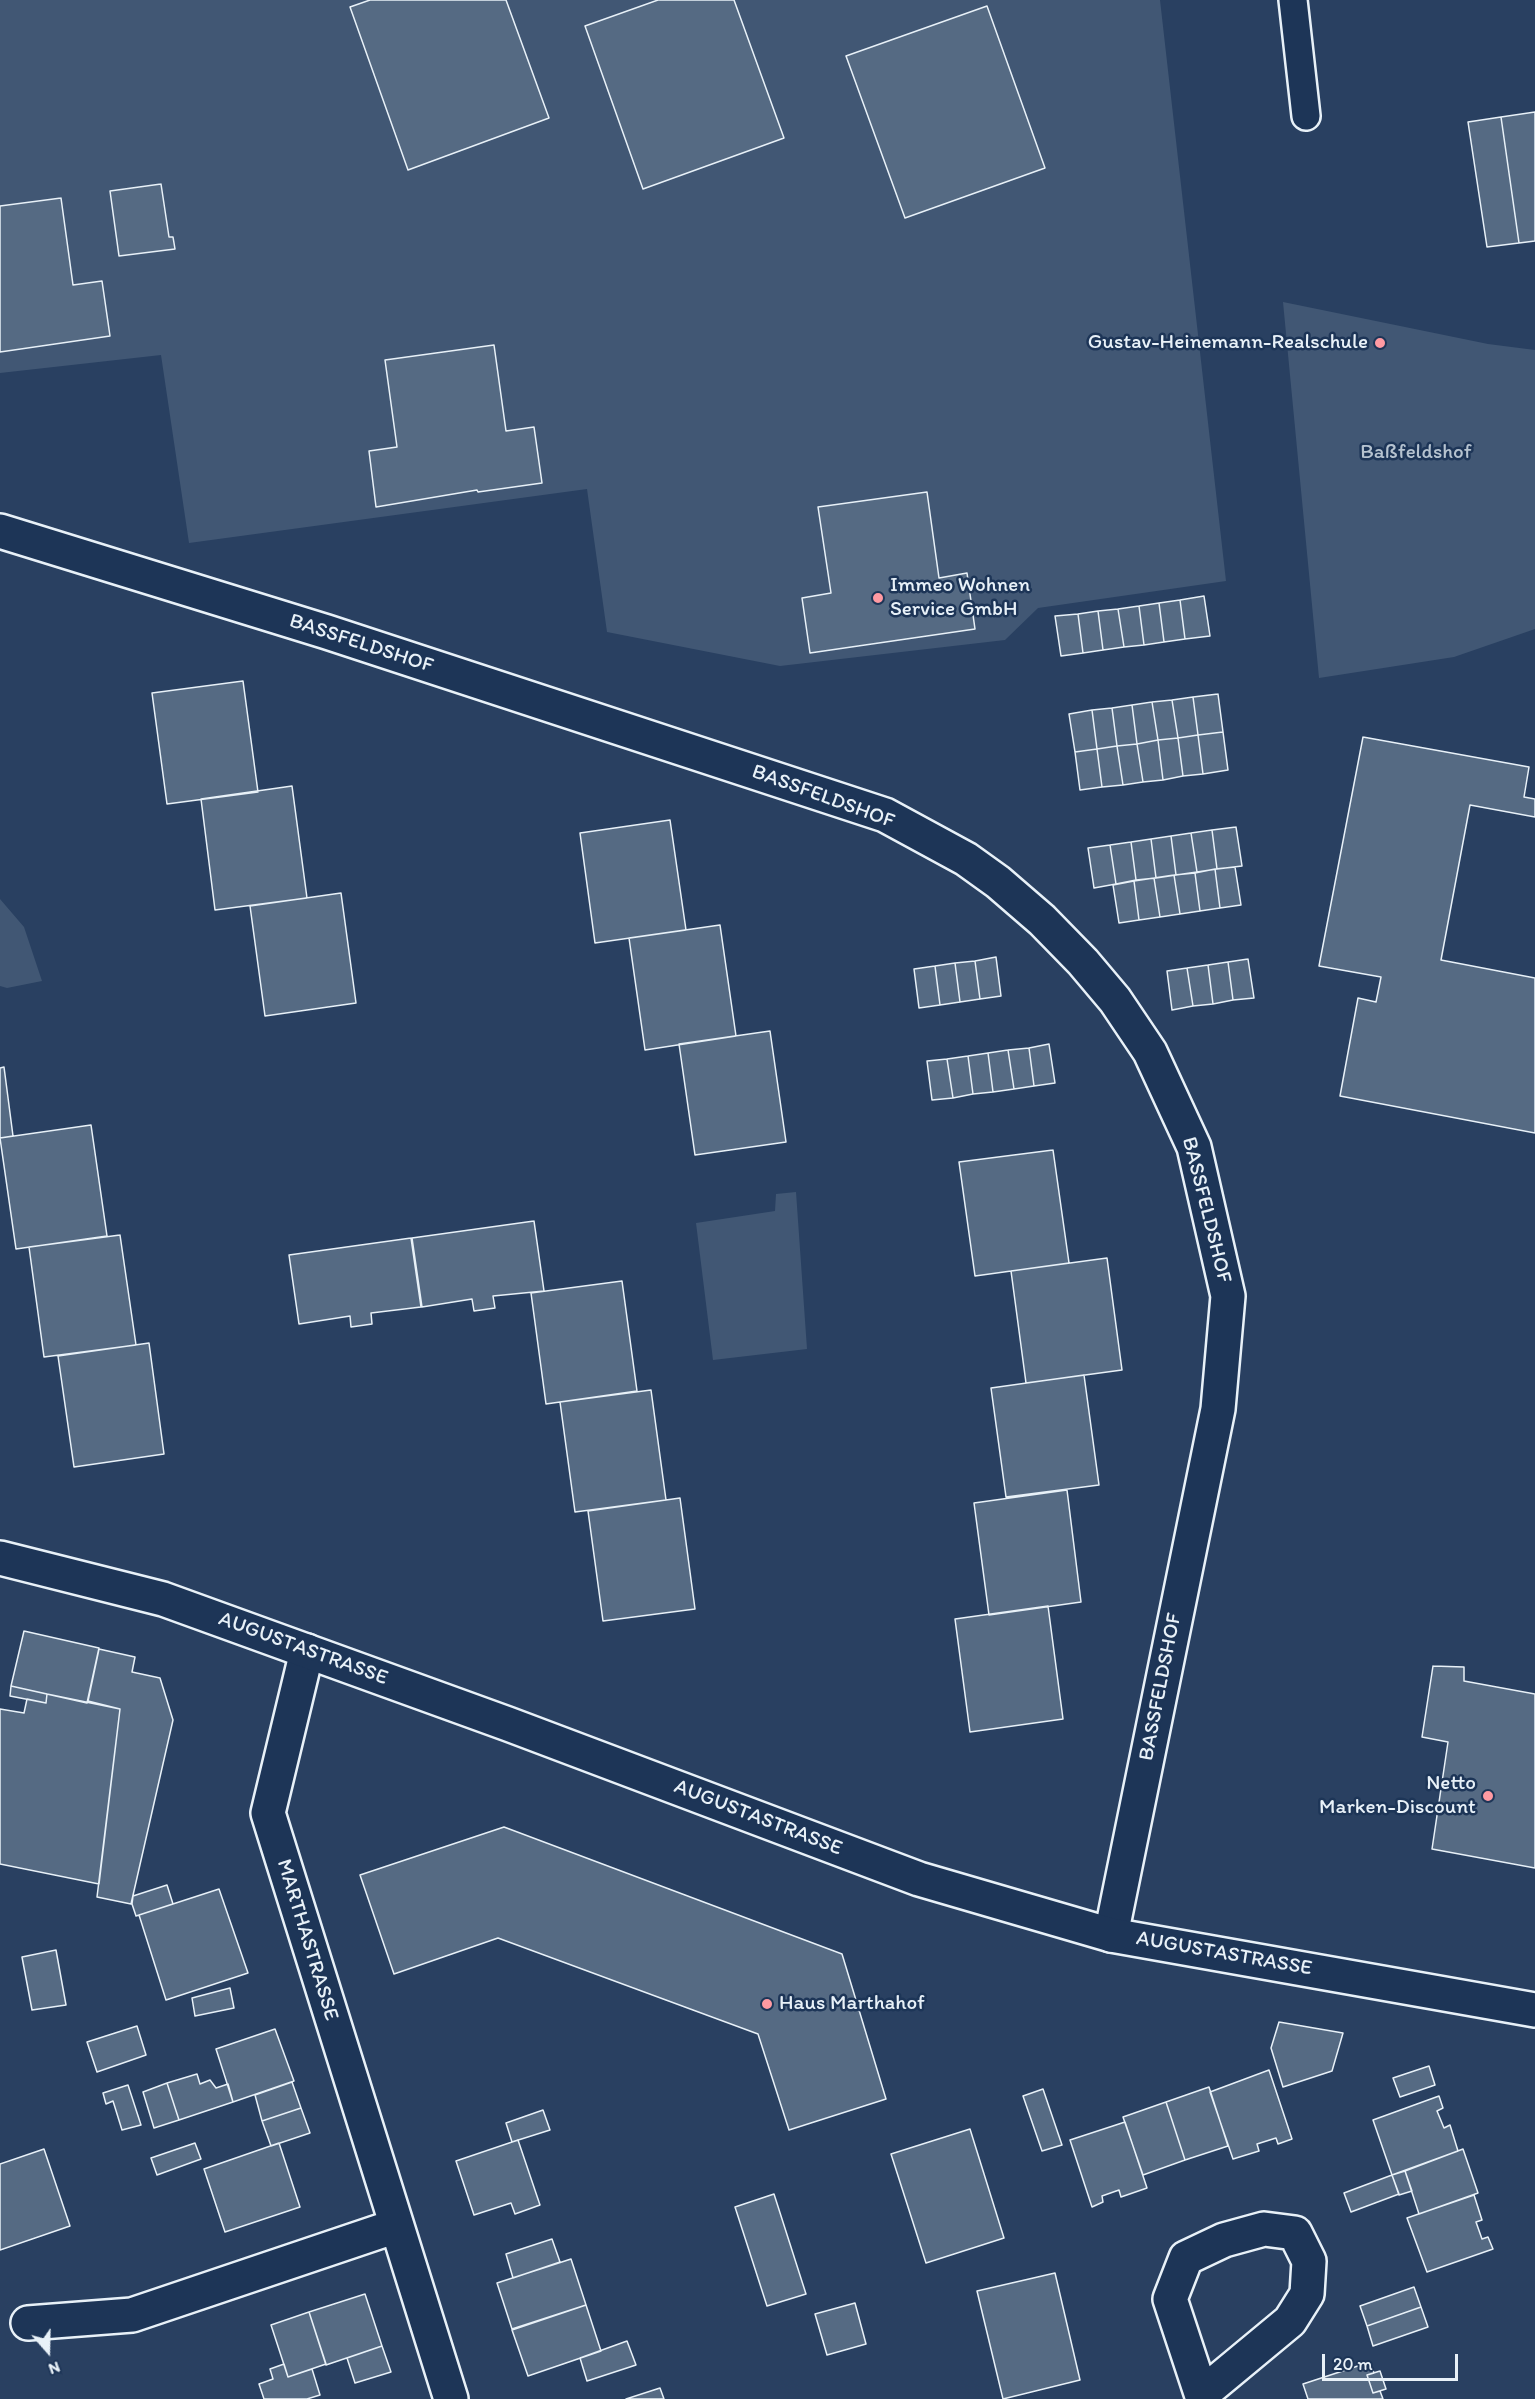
<!DOCTYPE html>
<html>
<head>
<meta charset="utf-8">
<style>
  body { margin:0 }
  #map { position:relative; width:1535px; height:2399px; overflow:hidden; background:#294061; font-family:Itim,sans-serif }
  canvas { display:block }
  .north { position:absolute; left:18px; top:2321px; width:60px; height:60px; -webkit-text-stroke:4px #1d3557; paint-order:stroke; rotate:160deg; font-size:16px; font-weight:700; line-height:24px; text-align:center; color:#e8f1f8 }
  .north::after { content:''; display:block; margin:auto; width:21px; height:27px; background:#e8f1f8; clip-path:polygon(50% 0,100% 100%,50% 72%,0 100%) }
  .scale { position:absolute; left:1322px; top:2354px; width:136px; height:27px; box-sizing:border-box; border:3px solid #e8f1f8; border-top:0; padding-left:8px; font-size:18px; line-height:21px; white-space:nowrap; color:#e8f1f8; -webkit-text-stroke:4px #1d3557; paint-order:stroke }
</style>
</head>
<body>
<div id="map">
<canvas width="1535" height="2399"></canvas>
<div class="north">N</div>
<div class="scale">20 m</div>
</div>
<script>
const g = document.querySelector('canvas').getContext('2d');
g.lineJoin = 'round';
function fillPath(path, color) {
  g.fillStyle = color;
  g.fill(path, 'evenodd');
}
function shape(rows) {
  const path = new Path2D();
  for (const r of rows) {
    path.moveTo(r[0], r[1]);
    for (let i = 2; i < r.length; i += 2) path.lineTo(r[i], r[i + 1]);
  }
  return path;
}
function stroke(path, color, width, dash) {
  g.strokeStyle = color;
  g.lineWidth = width;
  g.lineCap = dash ? 'butt' : 'round';
  g.setLineDash(dash || []);
  g.stroke(path);
}
function drawText(font, color, halo, rows, align = 'center') {
  g.font = font + ' Itim,sans-serif';
  g.lineWidth = 5;
  g.setLineDash([]);
  g.textBaseline = 'middle';
  g.strokeStyle = halo;
  g.fillStyle = color;
  for (const [text, x, y, turn = 0] of rows) {
    g.save();
    g.translate(x, y);
    g.rotate((+turn || 0) * Math.PI / 180);
    g.textAlign = isNaN(turn) ? turn : align;
    if (halo) g.strokeText(text, 0, 0);
    g.fillText(text, 0, 0);
    g.restore();
  }
}
fillPath(shape([
  [0,0,1160,0,1226,581,1038,608,1005,640,780,666,607,632,587,489,189,543,161,355,0,373],
  [1283,302,1488,344,1535,350,1535,629,1454,657,1319,678],
  [0,899,24,927,42,981,7,988,0,986],
  [796,1192,807,1349,713,1360,696,1223,775,1211,776,1194]
]), '#415774');
const building = shape([
  [370,0,506,0,549,118,408,170,350,7,370,0],
  [658,0,734,0,784,138,643,189,585,26,658,0],
  [987,6,1045,168,905,218,846,56,987,6],
  [1535,112,1535,241,1519,243,1501,117,1535,112],
  [1501,117,1519,243,1487,247,1468,122,1501,117],
  [161,184,169,237,173,237,175,249,119,256,110,191,161,184],
  [61,198,73,285,102,281,110,336,0,352,0,206,61,198],
  [494,345,506,431,534,427,542,483,478,492,477,490,376,507,369,451,397,447,385,360,494,345],
  [927,492,939,578,967,573,975,629,810,653,802,598,831,593,818,507,927,492],
  [1204,596,1210,636,1185,639,1180,600,1204,596],
  [1180,600,1185,639,1164,642,1159,603,1180,600],
  [1159,603,1164,642,1144,645,1139,606,1159,603],
  [1139,606,1144,645,1124,647,1118,609,1139,606],
  [1118,609,1124,647,1103,650,1098,611,1118,609],
  [1098,611,1103,650,1083,653,1078,614,1098,611],
  [1078,614,1083,653,1061,656,1055,616,1078,614],
  [243,681,258,792,167,804,152,693,243,681],
  [1218,694,1223,732,1198,735,1193,697,1218,694],
  [1193,697,1198,735,1178,738,1172,700,1193,697],
  [1172,700,1178,738,1158,740,1152,702,1172,700],
  [1152,702,1158,740,1137,744,1132,705,1152,702],
  [1132,705,1137,744,1117,746,1112,708,1132,705],
  [1112,708,1117,746,1097,749,1092,710,1112,708],
  [1092,710,1097,749,1075,752,1069,714,1092,710],
  [1223,732,1228,770,1203,774,1198,735,1223,732],
  [1198,735,1203,774,1183,776,1178,738,1198,735],
  [1363,737,1529,767,1524,797,1535,799,1535,817,1470,805,1441,960,1535,978,1535,1133,1340,1096,1358,998,1376,1002,1381,977,1319,966,1363,737],
  [1178,738,1183,776,1163,780,1158,740,1178,738],
  [1158,740,1163,780,1143,782,1137,744,1158,740],
  [1137,744,1143,782,1123,785,1117,746,1137,744],
  [1117,746,1123,785,1102,787,1097,749,1117,746],
  [1097,749,1102,787,1080,790,1075,752,1097,749],
  [292,786,307,898,215,910,201,799,292,786],
  [670,820,686,930,595,943,580,833,670,820],
  [1236,827,1242,866,1217,869,1212,830,1236,827],
  [1212,830,1217,869,1197,872,1191,833,1212,830],
  [1191,833,1197,872,1176,875,1171,836,1191,833],
  [1171,836,1176,875,1156,878,1151,839,1171,836],
  [1151,839,1156,878,1136,880,1131,842,1151,839],
  [1131,842,1136,880,1116,884,1110,845,1131,842],
  [1110,845,1116,884,1094,888,1088,848,1110,845],
  [1235,867,1241,905,1220,908,1215,869,1235,867],
  [1215,869,1220,908,1200,911,1195,873,1215,869],
  [1195,873,1200,911,1180,914,1174,875,1195,873],
  [1174,875,1180,914,1160,917,1154,878,1174,875],
  [1154,878,1160,917,1139,920,1134,881,1154,878],
  [1134,881,1139,920,1119,923,1113,885,1134,881],
  [341,893,356,1003,265,1016,250,906,341,893],
  [720,925,736,1036,645,1050,629,938,720,925],
  [996,957,1001,996,980,999,975,961,996,957],
  [1248,959,1254,998,1233,1000,1228,962,1248,959],
  [975,961,980,999,960,1002,955,963,975,961],
  [1228,962,1233,1000,1213,1004,1208,965,1228,962],
  [955,963,960,1002,940,1005,935,966,955,963],
  [1208,965,1213,1004,1193,1006,1187,968,1208,965],
  [935,966,940,1005,919,1008,914,969,935,966],
  [1187,968,1193,1006,1172,1010,1167,971,1187,968],
  [770,1031,786,1142,695,1155,679,1044,770,1031],
  [1049,1044,1055,1083,1034,1086,1029,1048,1049,1044],
  [1029,1048,1034,1086,1014,1089,1008,1050,1029,1048],
  [1008,1050,1014,1089,993,1092,988,1053,1008,1050],
  [988,1053,993,1092,973,1094,968,1056,988,1053],
  [968,1056,973,1094,953,1098,947,1059,968,1056],
  [947,1059,953,1098,932,1100,927,1061,947,1059],
  [4,1067,13,1136,0,1138,0,1068,4,1067],
  [91,1125,107,1236,16,1249,0,1138,91,1125],
  [1053,1150,1069,1263,975,1276,959,1162,1053,1150],
  [534,1221,544,1291,493,1296,495,1308,474,1311,472,1299,422,1307,412,1238,534,1221],
  [120,1235,136,1345,44,1357,29,1247,120,1235],
  [411,1238,421,1307,371,1313,372,1324,351,1327,350,1316,299,1324,289,1255,411,1238],
  [1107,1258,1122,1370,1026,1383,1011,1271,1107,1258],
  [622,1281,637,1391,546,1404,531,1293,622,1281],
  [149,1343,164,1454,74,1467,58,1356,149,1343],
  [1084,1375,1099,1485,1006,1497,991,1388,1084,1375],
  [651,1390,666,1500,575,1512,560,1402,651,1390],
  [1067,1490,1081,1602,989,1615,974,1503,1067,1490],
  [680,1498,695,1609,603,1621,588,1511,680,1498],
  [1048,1606,1063,1719,970,1732,955,1619,1048,1606],
  [24,1631,99,1648,87,1703,11,1686,24,1631],
  [99,1649,135,1657,132,1672,160,1678,173,1720,131,1904,97,1897,120,1709,88,1701,99,1649],
  [1433,1666,1464,1667,1464,1681,1535,1694,1535,1868,1432,1849,1448,1742,1422,1737,1433,1666],
  [11,1686,47,1694,46,1703,10,1696,11,1686],
  [47,1694,120,1709,99,1884,0,1864,0,1709,24,1713,27,1699,46,1703,47,1694],
  [504,1827,842,1954,886,2099,789,2130,758,2034,498,1938,394,1974,360,1875,504,1827],
  [167,1885,173,1904,136,1916,132,1904,133,1896,167,1885],
  [219,1889,248,1973,166,2000,139,1915,219,1889],
  [56,1950,66,2005,32,2010,22,1957,56,1950],
  [230,1988,234,2008,195,2016,192,1998,230,1988],
  [1279,2022,1343,2033,1332,2071,1283,2087,1271,2048,1279,2022],
  [137,2026,146,2055,97,2072,87,2042,137,2026],
  [275,2029,294,2081,233,2102,216,2049,275,2029],
  [1429,2066,1435,2085,1400,2097,1393,2078,1429,2066],
  [1269,2070,1292,2139,1278,2144,1276,2138,1257,2144,1259,2151,1233,2159,1210,2092,1269,2070],
  [197,2074,200,2084,210,2080,216,2088,228,2084,233,2102,179,2120,167,2083,197,2074],
  [292,2082,301,2108,262,2121,255,2095,292,2082],
  [167,2083,179,2120,154,2128,143,2092,167,2083],
  [128,2085,141,2125,122,2130,113,2101,106,2104,103,2093,128,2085],
  [1209,2087,1228,2146,1185,2160,1166,2102,1209,2087],
  [1043,2089,1062,2145,1042,2151,1023,2096,1043,2089],
  [1439,2096,1443,2108,1437,2111,1444,2128,1450,2125,1458,2151,1392,2175,1373,2120,1439,2096],
  [1166,2102,1185,2160,1143,2175,1123,2117,1166,2102],
  [301,2108,310,2133,271,2146,262,2121,301,2108],
  [543,2110,550,2130,512,2142,506,2123,543,2110],
  [1125,2122,1147,2188,1121,2197,1119,2190,1102,2196,1103,2202,1092,2207,1070,2140,1125,2122],
  [970,2129,1004,2238,926,2263,891,2154,970,2129],
  [518,2140,540,2205,515,2214,511,2203,474,2215,456,2161,518,2140],
  [195,2143,201,2159,157,2175,151,2158,195,2143],
  [279,2143,300,2207,225,2232,204,2169,279,2143],
  [44,2149,70,2226,0,2250,0,2164,44,2149],
  [1463,2149,1478,2193,1419,2214,1405,2171,1463,2149],
  [1405,2171,1412,2191,1399,2195,1392,2175,1405,2171],
  [1392,2175,1399,2194,1351,2212,1344,2193,1392,2175],
  [774,2194,806,2294,767,2306,735,2207,774,2194],
  [1474,2195,1482,2220,1476,2222,1482,2239,1488,2237,1493,2249,1427,2272,1407,2218,1474,2195],
  [552,2239,560,2262,513,2278,506,2254,552,2239],
  [571,2259,586,2305,512,2329,497,2283,571,2259],
  [1055,2273,1080,2380,1003,2399,977,2291,1055,2273],
  [1414,2287,1421,2307,1367,2326,1360,2306,1414,2287],
  [365,2294,382,2346,326,2365,309,2312,365,2294],
  [855,2303,866,2344,827,2355,815,2314,855,2303],
  [586,2305,601,2351,528,2376,512,2330,586,2305],
  [1421,2307,1428,2327,1373,2346,1367,2326,1421,2307],
  [309,2312,326,2364,288,2377,271,2325,309,2312],
  [627,2341,636,2365,587,2381,580,2358,627,2341],
  [382,2346,391,2372,355,2383,347,2358,382,2346],
  [1370,2362,1374,2373,1367,2375,1373,2393,1380,2391,1383,2399,1308,2399,1303,2384,1370,2362],
  [284,2364,288,2377,312,2369,320,2395,307,2399,264,2399,259,2384,273,2379,270,2369,284,2364],
  [1380,2371,1386,2389,1373,2393,1367,2375,1380,2371],
  [660,2388,664,2399,626,2399,660,2388]
]);
fillPath(building, '#556a83');
stroke(building, '#e8f1f8', 1.5);
const service = shape([
  [1293,0,1306,116]
]);
const minor = shape([
  [0,531,327,632,885,815,966,859,998,882,1042,920,1083,962,1115,1000,1150,1052,1194,1147,1228,1296,1218,1409,1111,1935],
  [307,1651,268,1813,451,2399],
  [28,2323,132,2315,396,2226],
  [1202,2394,1290,2321,1307,2294,1309,2261,1295,2233,1264,2229,1224,2240,1186,2258,1170,2299,1203,2399]
]);
const secondary = shape([
  [0,1558,163,1599,508,1724,919,1879,1111,1935,1535,2010]
]);
stroke(service, '#e8f1f8', 32);
stroke(minor, '#e8f1f8', 38);
stroke(secondary, '#e8f1f8', 38);
stroke(service, '#1d3557', 27);
stroke(minor, '#1d3557', 33);
stroke(secondary, '#1d3557', 33);
for (const [x, y, r, color] of [
  [1380,343,6,"#ff9aa2"],
  [878,598,6,"#ff9aa2"],
  [1488,1796,6,"#ff9aa2"],
  [767,2004,6,"#ff9aa2"]
]) {
  const dot = new Path2D();
  dot.arc(x, y, r, 0, 2 * Math.PI);
  g.fillStyle = color;
  g.fill(dot);
  stroke(dot, '#1d3557', 2);
}
drawText('21px', '#e8f1f8', '#1d3557', [
  ["Gustav-Heinemann-Realschule",1368,343],
  ["Immeo Wohnen",890,586,"left"],
  ["Service GmbH",890,610,"left"],
  ["Netto",1476,1784],
  ["Marken-Discount",1476,1808],
  ["Haus Marthahof",779,2004,"left"]
], 'right');
drawText('21px', '#b6c3d0', '#1d3557', [
  ["Baßfeldshof",1416,453]
]);
drawText('21px', '#e8f1f8', '#1d3557', [
  ["BASSFELDSHOF",361,644,18],
  ["BASSFELDSHOF",823,797,20],
  ["BASSFELDSHOF",1206,1210,76],
  ["AUGUSTASTRASSE",303,1649,20],
  ["BASSFELDSHOF",1161,1687,-79],
  ["AUGUSTASTRASSE",758,1818,21],
  ["MARTHASTRASSE",307,1940,73],
  ["AUGUSTASTRASSE",1224,1954,10]
]);
</script>
</body>
</html>
